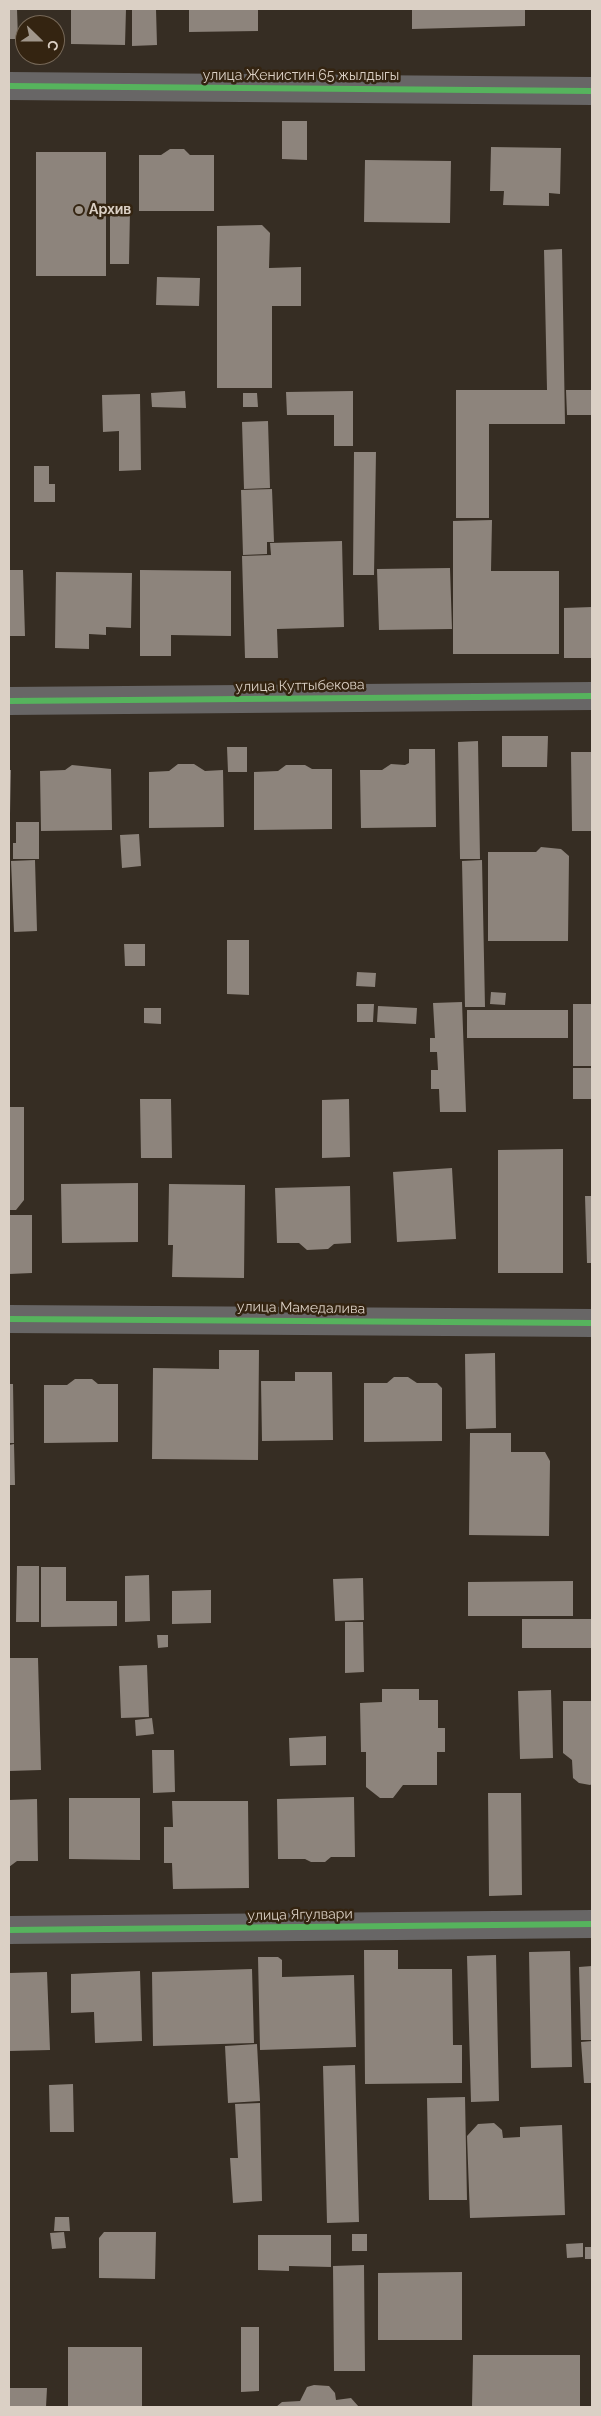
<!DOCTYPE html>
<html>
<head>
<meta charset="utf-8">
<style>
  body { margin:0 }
  #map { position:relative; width:601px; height:2416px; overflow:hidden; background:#362d23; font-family:Raleway,sans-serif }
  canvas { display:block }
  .frame { position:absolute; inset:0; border:10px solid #dbd0c5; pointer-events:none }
  .north { position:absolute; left:15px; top:15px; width:50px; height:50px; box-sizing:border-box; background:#342411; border:1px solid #776959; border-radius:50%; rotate:112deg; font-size:14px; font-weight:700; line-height:20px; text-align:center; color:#dbd0c5 }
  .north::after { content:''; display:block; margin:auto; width:18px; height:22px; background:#a1978c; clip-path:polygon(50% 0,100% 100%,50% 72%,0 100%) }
</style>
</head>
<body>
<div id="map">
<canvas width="601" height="2416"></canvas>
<div class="frame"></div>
<div class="north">С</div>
</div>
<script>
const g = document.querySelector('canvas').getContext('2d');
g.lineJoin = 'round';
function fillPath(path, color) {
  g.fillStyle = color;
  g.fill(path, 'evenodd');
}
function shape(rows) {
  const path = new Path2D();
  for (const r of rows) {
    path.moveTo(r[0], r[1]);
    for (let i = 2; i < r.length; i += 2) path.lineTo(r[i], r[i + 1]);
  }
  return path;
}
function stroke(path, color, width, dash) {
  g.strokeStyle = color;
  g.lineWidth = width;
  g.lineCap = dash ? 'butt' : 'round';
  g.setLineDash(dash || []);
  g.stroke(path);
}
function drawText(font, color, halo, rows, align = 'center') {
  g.font = font + ' Raleway,sans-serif';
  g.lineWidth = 5;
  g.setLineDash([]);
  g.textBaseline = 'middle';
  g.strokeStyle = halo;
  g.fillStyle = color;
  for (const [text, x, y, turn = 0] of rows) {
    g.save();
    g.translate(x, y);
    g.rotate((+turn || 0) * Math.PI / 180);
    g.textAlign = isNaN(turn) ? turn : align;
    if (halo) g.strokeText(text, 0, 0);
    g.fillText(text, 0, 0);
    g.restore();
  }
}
fillPath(shape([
  [9,9,17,9,18,39,9,39],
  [71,9,126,9,125,45,71,44],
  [132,9,156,9,157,45,132,46],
  [189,9,258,9,258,31,189,32],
  [412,9,525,9,525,26,412,29],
  [282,121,307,121,307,160,282,159],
  [491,147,561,148,560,194,549,193,549,206,503,205,504,191,490,191],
  [170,149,184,149,190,155,214,155,214,211,139,211,139,155,161,155],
  [36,152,106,152,106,276,36,276],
  [365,160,451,161,450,223,364,222],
  [110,210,130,210,129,264,110,264],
  [262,225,270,233,269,268,301,267,301,306,272,306,272,388,217,388,217,226],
  [562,249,565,424,489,424,489,518,456,518,456,390,547,390,544,250],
  [157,277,200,278,199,306,156,305],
  [566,390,592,390,592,415,567,415],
  [185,391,186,408,152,407,151,393],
  [353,391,353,446,334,446,334,415,287,415,286,392],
  [243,393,257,393,258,407,243,407],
  [140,394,141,470,119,471,119,431,103,432,102,395],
  [268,421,270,488,244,489,242,422],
  [354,452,376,452,374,575,353,575],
  [34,466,49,466,49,484,55,484,55,502,34,502],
  [272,489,274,542,267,542,267,554,243,555,241,490],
  [492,520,491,571,559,571,559,654,453,654,453,521],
  [342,541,344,627,277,629,278,658,245,658,242,556,271,555,270,543],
  [450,568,452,629,379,630,377,569],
  [9,570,23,570,25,636,9,636],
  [140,570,231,571,231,636,171,635,171,656,140,656],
  [56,572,132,573,131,628,106,627,106,635,89,634,89,649,55,648],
  [592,607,592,658,564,658,564,608],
  [502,736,548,736,547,767,502,767],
  [478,741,480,859,460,859,458,742],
  [227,747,247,747,247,772,228,772],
  [409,749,435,749,436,827,361,828,360,770,382,770,391,764,405,765,409,763],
  [571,752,592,752,592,831,572,831],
  [178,764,194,764,205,771,223,770,224,827,149,828,149,772,169,771],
  [72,765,111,769,112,830,41,831,40,771,65,770],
  [286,765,305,765,312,769,332,769,332,829,254,830,254,772,278,771],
  [9,770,11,770,10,814,9,814],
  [16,822,39,822,39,859,13,859,13,843,16,843],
  [139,834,141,866,122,868,120,835],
  [541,847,561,849,569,856,568,941,488,941,488,852,536,852],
  [35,860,37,931,14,932,11,861],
  [482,860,485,1007,465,1007,462,861],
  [227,940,249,940,249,995,227,994],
  [124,944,145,944,145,966,125,966],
  [357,972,376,973,375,987,356,986],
  [491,992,506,993,505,1005,490,1004],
  [462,1002,466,1112,440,1112,439,1089,431,1089,431,1070,438,1070,437,1052,430,1052,430,1038,435,1038,433,1003],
  [357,1004,374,1004,373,1022,357,1022],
  [573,1004,592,1004,592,1066,573,1066],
  [378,1006,417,1008,416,1024,377,1022],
  [144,1008,161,1008,161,1024,144,1023],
  [467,1010,568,1010,568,1038,467,1038],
  [573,1068,592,1068,592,1099,573,1099],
  [140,1099,171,1099,172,1158,141,1158],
  [349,1099,350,1157,322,1158,322,1100],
  [9,1107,24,1107,24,1200,16,1210,9,1210],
  [563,1149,563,1273,498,1273,498,1150],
  [452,1168,456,1239,397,1242,393,1172],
  [138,1183,138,1242,62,1243,61,1184],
  [169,1184,245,1185,244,1278,172,1277,173,1245,168,1245],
  [350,1186,351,1243,334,1244,328,1249,307,1250,299,1243,277,1243,275,1188],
  [585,1196,592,1196,592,1263,587,1263],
  [9,1215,32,1215,32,1273,9,1274],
  [219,1350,259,1350,258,1460,152,1459,153,1368,219,1369],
  [495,1353,496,1428,466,1429,465,1354],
  [295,1372,332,1372,333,1440,262,1441,261,1381,295,1381],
  [394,1377,408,1377,417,1383,437,1383,442,1388,442,1441,364,1442,364,1383,387,1383],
  [75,1379,92,1379,98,1384,118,1384,118,1442,44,1443,44,1385,67,1385],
  [9,1384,13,1384,14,1443,9,1443],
  [470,1433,511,1433,511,1452,545,1452,550,1461,549,1536,469,1535],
  [14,1444,15,1485,9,1485,9,1445],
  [17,1566,39,1566,39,1622,16,1622],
  [41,1567,66,1567,66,1601,117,1601,117,1626,41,1627],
  [149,1575,150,1621,125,1622,125,1576],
  [363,1578,364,1620,335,1621,333,1579],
  [573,1581,573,1616,468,1616,468,1582],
  [211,1590,211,1623,172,1624,172,1591],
  [522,1619,592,1619,592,1648,522,1648],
  [345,1622,363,1622,364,1672,345,1673],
  [157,1635,168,1635,168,1647,158,1648],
  [9,1658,38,1658,41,1770,9,1771],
  [147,1665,149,1717,121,1718,119,1666],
  [382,1689,419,1689,419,1700,438,1700,438,1728,445,1728,445,1752,437,1752,437,1785,403,1785,393,1798,380,1798,366,1787,366,1752,361,1752,360,1703,382,1702],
  [551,1690,553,1758,520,1759,518,1691],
  [563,1701,592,1701,592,1784,590,1785,579,1783,573,1778,572,1760,563,1753],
  [152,1718,154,1734,136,1736,135,1720],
  [326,1736,326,1765,290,1766,289,1738],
  [152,1750,174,1750,175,1792,153,1793],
  [488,1793,521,1793,522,1895,489,1896],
  [354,1797,355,1857,331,1857,325,1862,311,1862,305,1859,278,1859,277,1799],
  [69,1798,140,1798,140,1860,69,1859],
  [37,1799,38,1861,17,1861,9,1867,9,1800],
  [172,1801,248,1801,249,1888,173,1889,172,1863,164,1863,164,1827,173,1827],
  [364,1950,398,1950,398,1969,452,1969,453,2045,462,2045,462,2083,365,2084],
  [570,1951,572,2067,531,2068,529,1952],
  [496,1955,499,2101,471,2102,467,1956],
  [258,1957,278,1957,282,1960,282,1977,354,1975,356,2047,260,2050],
  [592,1966,592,2040,581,2040,579,1967],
  [252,1969,254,2043,153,2046,152,1972],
  [140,1971,142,2041,95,2043,94,2012,71,2013,71,1974],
  [47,1972,50,2050,9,2051,9,1973],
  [592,2041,592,2083,584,2083,581,2042],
  [257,2044,260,2101,228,2103,225,2046],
  [355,2065,359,2222,327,2223,323,2066],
  [73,2084,74,2132,50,2132,49,2085],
  [465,2097,467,2200,429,2200,427,2098],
  [260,2103,262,2201,233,2203,230,2158,238,2158,235,2104],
  [494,2123,502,2130,503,2138,520,2137,520,2127,562,2125,565,2215,470,2218,467,2136,478,2124],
  [55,2217,69,2217,70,2231,54,2231],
  [64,2232,66,2248,52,2249,50,2233],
  [104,2232,156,2232,155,2279,99,2278,99,2238],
  [352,2234,367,2234,367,2251,352,2251],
  [258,2235,331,2235,331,2267,289,2266,289,2271,258,2270],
  [583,2243,583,2257,567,2258,566,2244],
  [585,2247,592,2247,592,2259,585,2259],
  [364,2265,365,2371,334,2371,333,2266],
  [462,2272,462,2340,378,2340,378,2273],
  [241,2327,259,2327,259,2391,241,2392],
  [68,2347,142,2347,142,2407,68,2407],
  [473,2355,580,2355,580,2407,472,2407],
  [314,2385,329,2386,335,2393,336,2400,351,2398,359,2407,276,2407,282,2402,300,2401,307,2387],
  [10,2388,47,2388,46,2407,9,2407]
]), '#8d847c');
stroke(shape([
  [9,86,592,91],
  [9,701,592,696],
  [9,1319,592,1323],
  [9,1930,592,1924]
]), '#686666', 28);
stroke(shape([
  [9,86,592,91],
  [9,701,592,696],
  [9,1319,592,1323],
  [9,1930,592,1924]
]), '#56b35d', 6);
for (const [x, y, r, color] of [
  [79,210,5,"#a1978c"]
]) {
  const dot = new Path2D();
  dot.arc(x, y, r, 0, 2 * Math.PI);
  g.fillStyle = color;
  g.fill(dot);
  stroke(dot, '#342411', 2);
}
drawText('14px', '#dbd0c5', '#342411', [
  ["улица Женистин 65 жылдыгы",301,76],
  ["улица Куттыбекова",300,686,-1],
  ["улица Мамедалива",301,1308,1],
  ["улица Ягулвари",300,1915,-1]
]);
drawText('bold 14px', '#dbd0c5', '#342411', [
  ["Архив",89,210]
], 'left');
</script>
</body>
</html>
